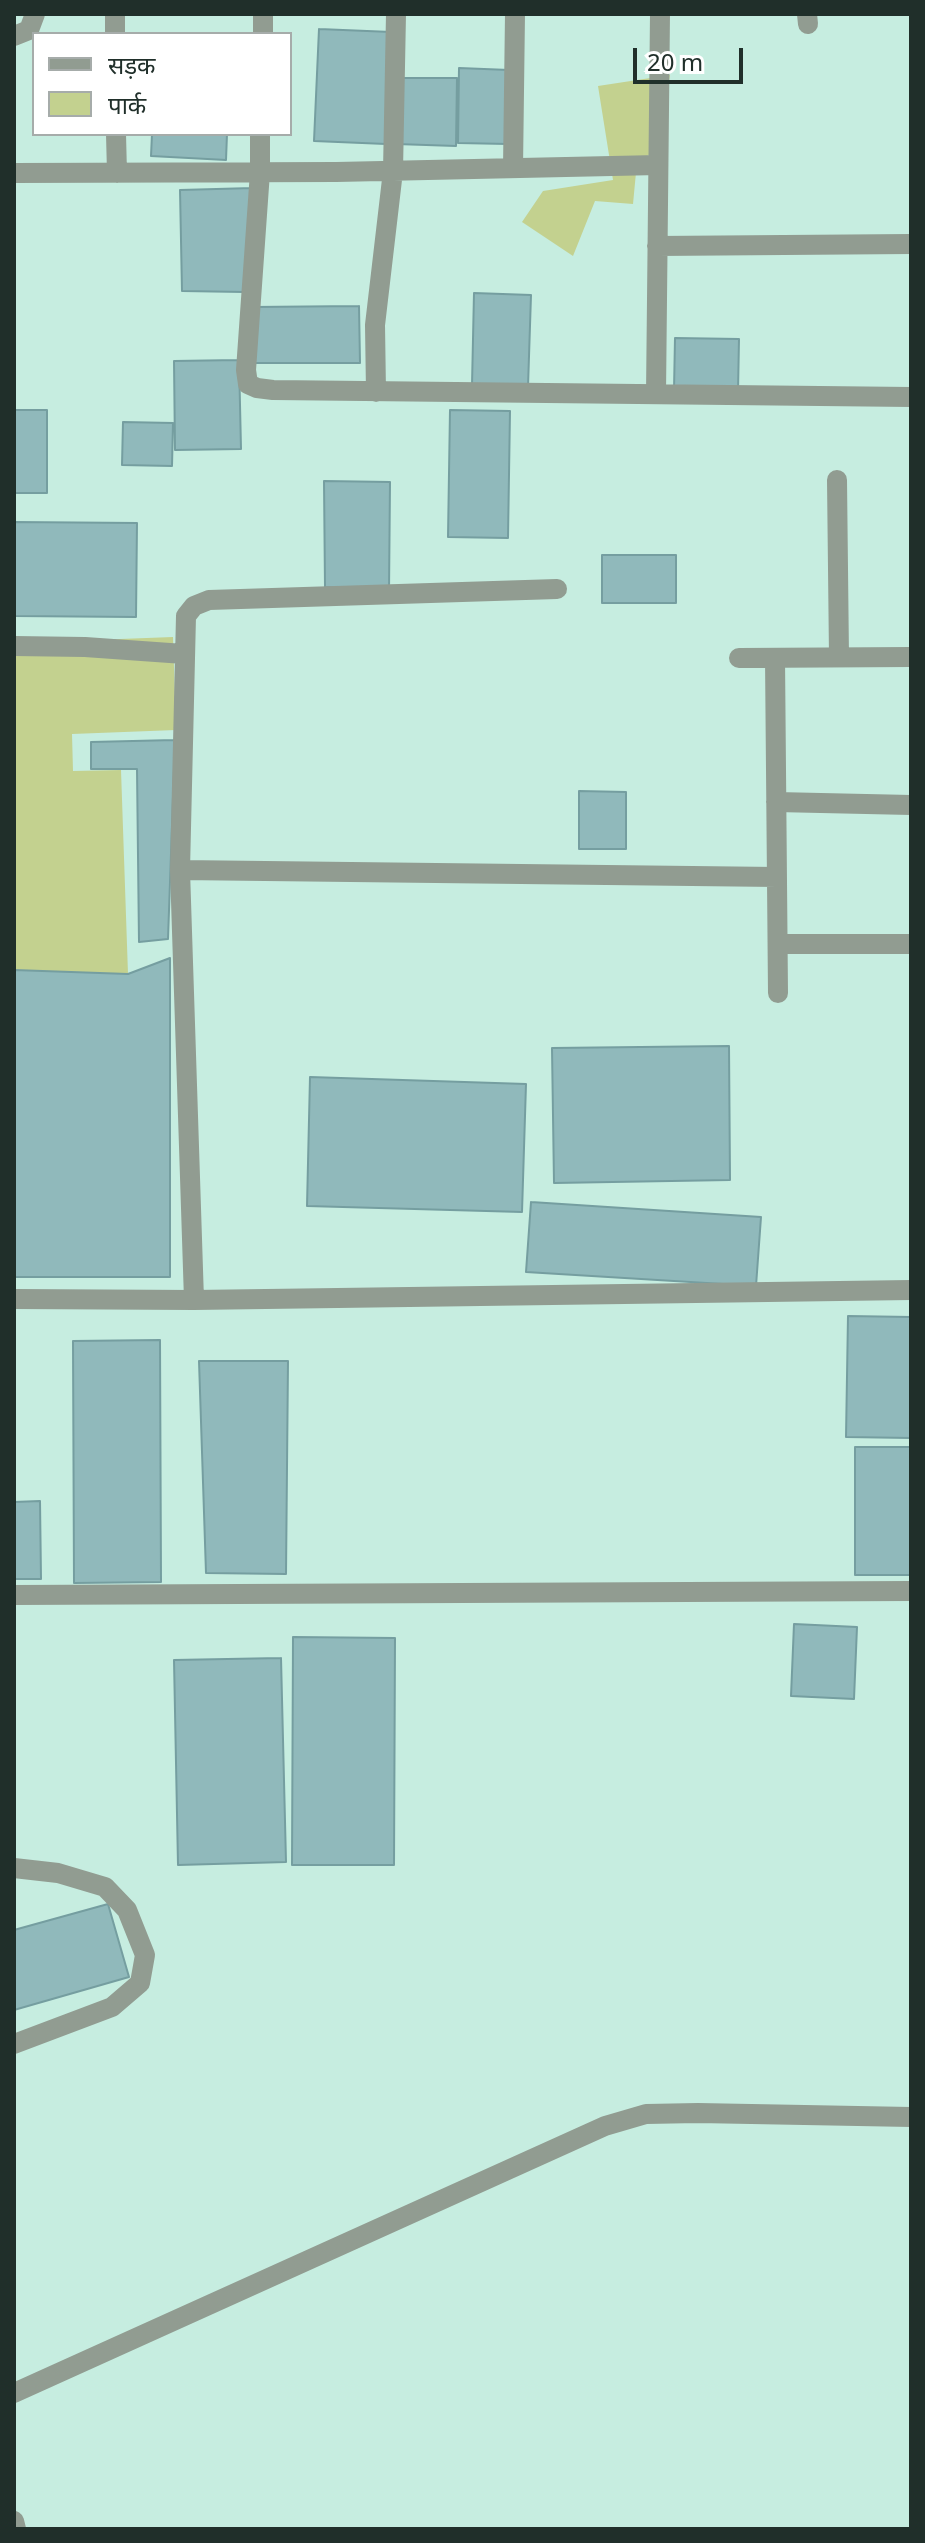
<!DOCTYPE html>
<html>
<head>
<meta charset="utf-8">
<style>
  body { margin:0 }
  #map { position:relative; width:925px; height:2543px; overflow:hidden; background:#c6ede0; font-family:"Noto Sans","Noto Sans Devanagari",sans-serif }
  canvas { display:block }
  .frame { position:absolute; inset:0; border:16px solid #202f2a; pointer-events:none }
  .legend { position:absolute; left:32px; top:32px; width:260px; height:104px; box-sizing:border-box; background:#fff; border:2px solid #a6acaa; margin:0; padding:10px 14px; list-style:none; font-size:24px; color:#202f2a }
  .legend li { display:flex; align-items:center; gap:16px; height:40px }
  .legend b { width:40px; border:2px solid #a6acaa }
  .scale { position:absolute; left:633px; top:48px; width:110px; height:36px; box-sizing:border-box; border:4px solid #202f2a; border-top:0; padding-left:10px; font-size:24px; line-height:28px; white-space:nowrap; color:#202f2a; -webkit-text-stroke:6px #fff; paint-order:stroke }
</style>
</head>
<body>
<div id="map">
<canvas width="925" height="2543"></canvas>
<div class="frame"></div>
<ul class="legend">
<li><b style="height:10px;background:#919c91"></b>सड़क</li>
<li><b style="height:22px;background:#c3d18f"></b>पार्क</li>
</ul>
<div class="scale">20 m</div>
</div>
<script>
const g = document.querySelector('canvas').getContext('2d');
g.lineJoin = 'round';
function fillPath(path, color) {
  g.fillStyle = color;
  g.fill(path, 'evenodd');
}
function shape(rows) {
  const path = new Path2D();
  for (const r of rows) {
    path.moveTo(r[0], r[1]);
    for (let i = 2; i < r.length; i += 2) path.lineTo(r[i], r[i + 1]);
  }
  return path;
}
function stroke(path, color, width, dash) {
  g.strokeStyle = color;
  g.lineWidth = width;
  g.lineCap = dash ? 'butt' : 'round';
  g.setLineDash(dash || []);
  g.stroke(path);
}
fillPath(shape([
  [670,75,657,150,637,162,633,204,595,201,573,256,522,222,543,191,613,180,598,86],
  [173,637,176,730,72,734,73,771,121,770,128,974,14,978,14,643]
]), '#c3d18f');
const building = shape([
  [319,29,391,32,386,144,314,141,319,29],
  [459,68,509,70,508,144,458,143,459,68],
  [397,78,457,78,456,146,396,144,397,78],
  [152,134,227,134,226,160,151,156,152,134],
  [253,188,244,292,182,291,180,190,253,188],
  [474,293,531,295,528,387,472,385,474,293],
  [359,306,360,363,253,363,253,307,359,306],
  [675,338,739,339,738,392,674,390,675,338],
  [239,360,241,449,175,450,174,361,239,360],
  [14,410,47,410,47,493,14,493,14,410],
  [450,410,510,411,508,538,448,537,450,410],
  [123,422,173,423,172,466,122,465,123,422],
  [324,481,390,482,389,592,325,587,324,481],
  [14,522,137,523,136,617,14,616,14,522],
  [602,555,676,555,676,603,602,603,602,555],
  [175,740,168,939,139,942,137,769,91,769,91,742,175,740],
  [579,791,626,792,626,849,579,849,579,791],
  [170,958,170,1277,14,1277,14,970,128,974,170,958],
  [729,1046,730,1180,554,1183,552,1048,729,1046],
  [310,1077,526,1084,522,1212,307,1206,310,1077],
  [531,1202,761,1217,756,1286,526,1272,531,1202],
  [848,1316,911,1317,911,1438,846,1437,848,1316],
  [160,1340,161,1582,74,1583,73,1341,160,1340],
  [199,1361,288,1361,286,1574,206,1573,199,1361],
  [855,1447,911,1447,911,1575,855,1575,855,1447],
  [40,1501,41,1579,14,1579,14,1502,40,1501],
  [794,1624,857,1627,854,1699,791,1696,794,1624],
  [293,1637,395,1638,394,1865,292,1865,293,1637],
  [281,1658,286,1862,178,1865,174,1660,281,1658],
  [108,1904,129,1977,14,2010,14,1930,108,1904]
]);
fillPath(building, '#90b9bb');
stroke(building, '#759ea0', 2);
stroke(shape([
  [115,14,115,34],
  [807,14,808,24],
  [263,34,263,14],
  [14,36,29,30,35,14],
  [116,134,117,173],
  [260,134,260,172,246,370,248,384,257,388,273,390,911,397],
  [513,168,515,14],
  [14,173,336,172,658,165],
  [657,246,911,244],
  [376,392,375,325,393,171,396,14],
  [656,394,660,14],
  [837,480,839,657],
  [14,646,85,647,184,654],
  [739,658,911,657],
  [775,658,778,993],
  [776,802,911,805],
  [180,870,777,877],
  [778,944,911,944],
  [14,1299,194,1300,911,1290],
  [194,1300,180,870,186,616,194,606,209,600,557,589],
  [14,1595,911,1591],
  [14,1868,58,1873,105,1887,127,1910,145,1955,140,1983,112,2007,14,2044],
  [14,2393,605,2126,646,2114,698,2113,911,2117],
  [14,2521,16,2529]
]), '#919c91', 20);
</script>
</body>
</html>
